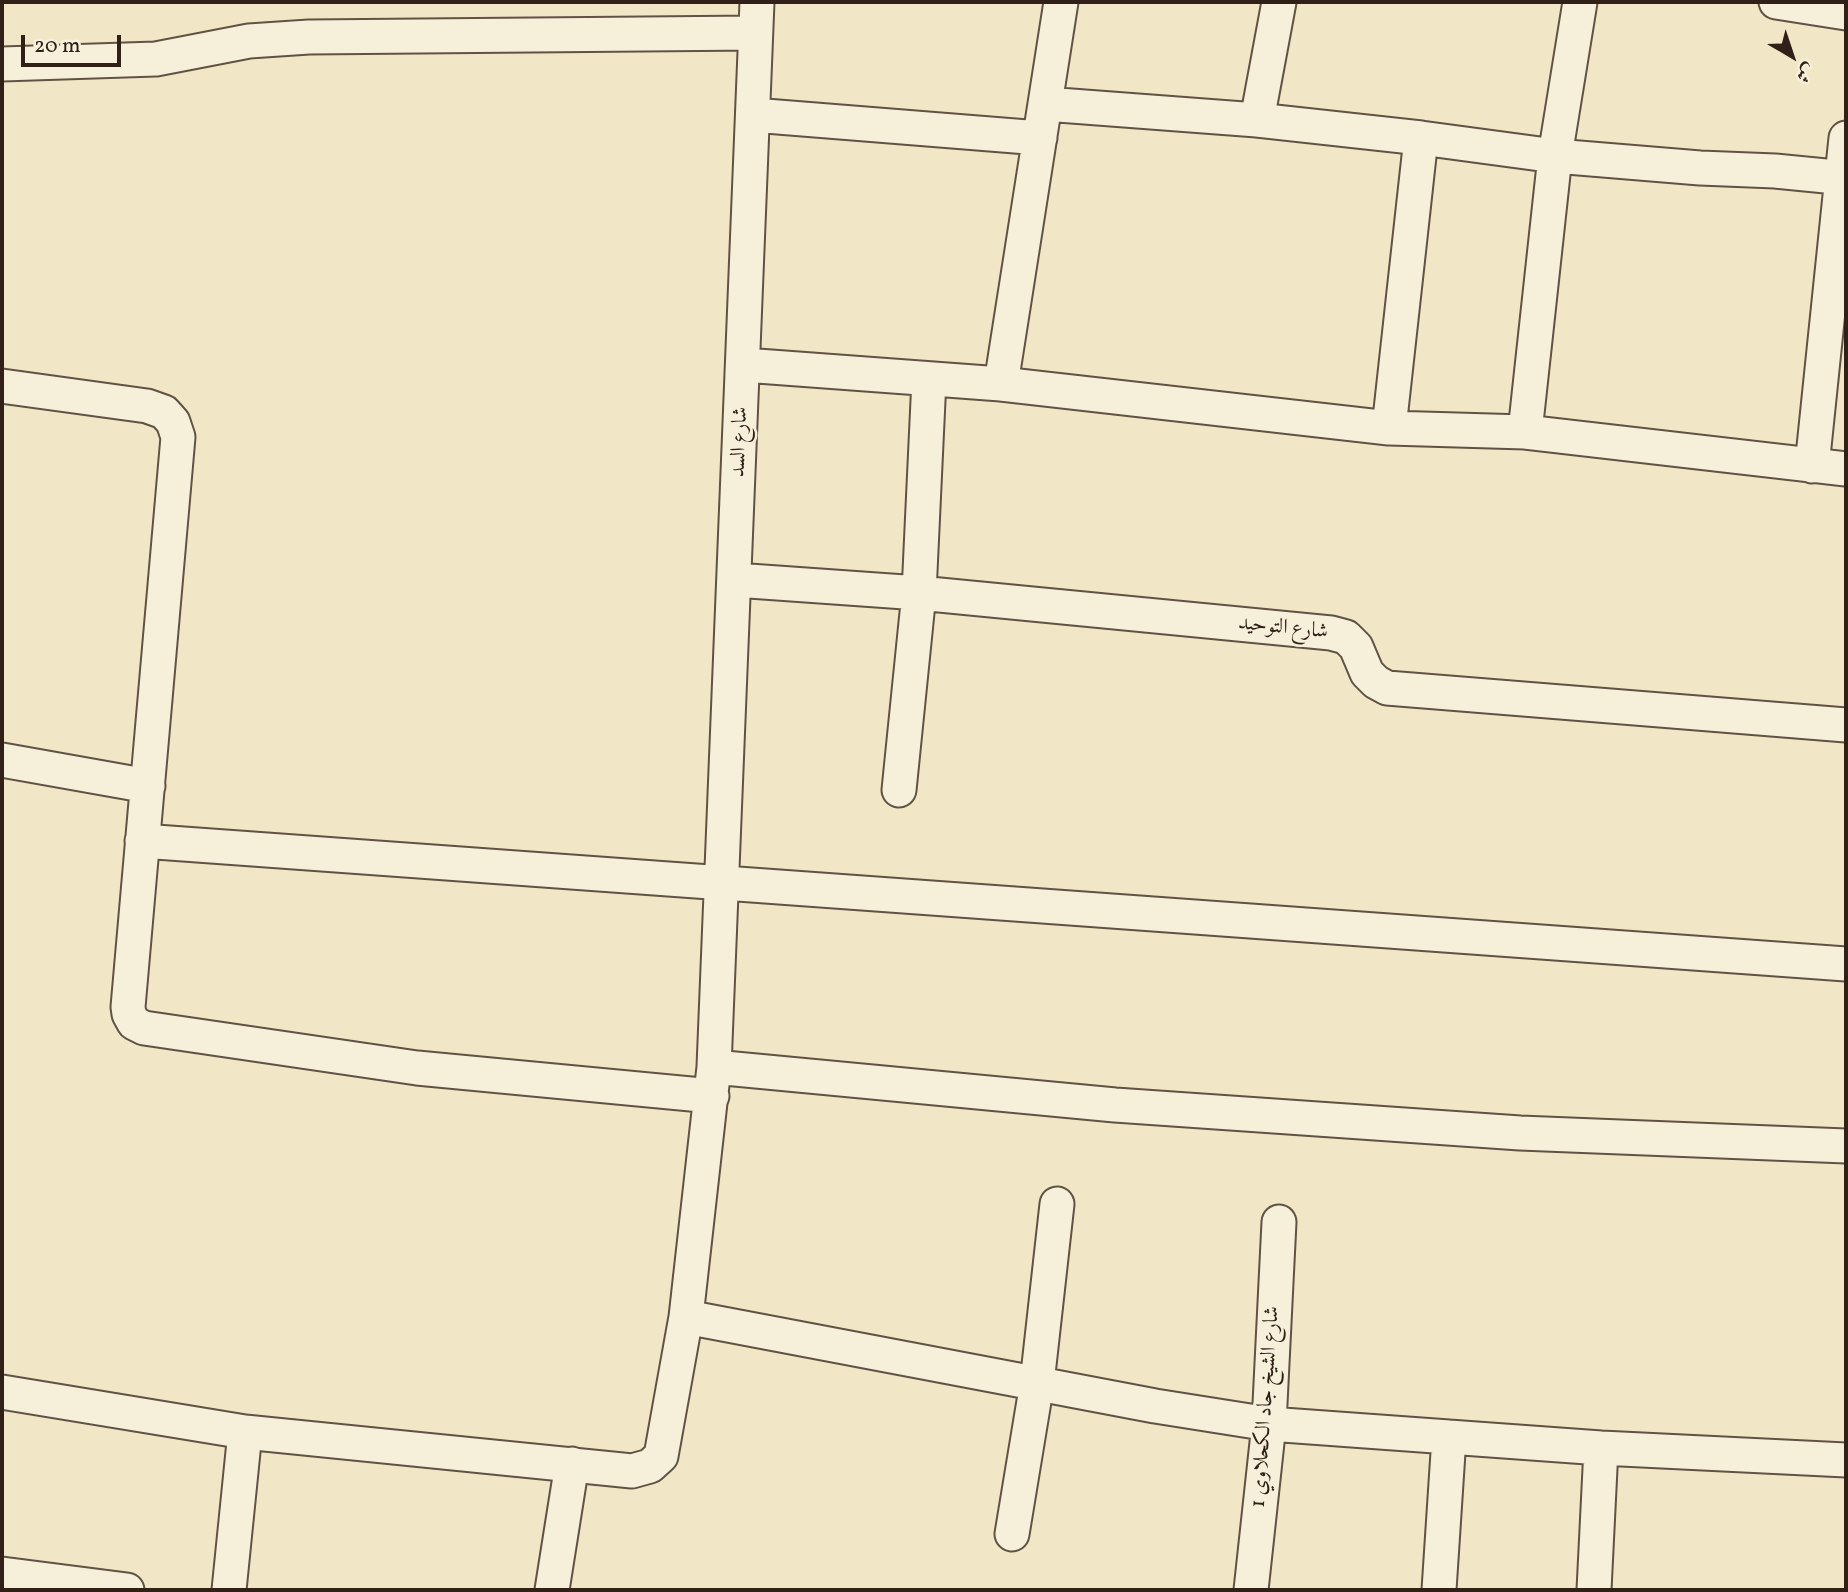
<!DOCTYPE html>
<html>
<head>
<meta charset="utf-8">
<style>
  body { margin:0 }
  #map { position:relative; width:1848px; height:1592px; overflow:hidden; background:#f1e7c6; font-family:Vollkorn,Amiri,serif }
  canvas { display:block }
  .frame { position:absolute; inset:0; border:4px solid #302018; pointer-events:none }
  .north { position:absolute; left:1757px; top:21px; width:70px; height:70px; -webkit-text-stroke:5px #f6efda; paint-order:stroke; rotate:141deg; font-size:19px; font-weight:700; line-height:28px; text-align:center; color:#302018 }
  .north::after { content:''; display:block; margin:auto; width:24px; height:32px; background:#302018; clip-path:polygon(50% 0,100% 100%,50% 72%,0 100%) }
  .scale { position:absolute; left:21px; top:35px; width:100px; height:32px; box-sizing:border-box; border:4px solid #302018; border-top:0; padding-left:9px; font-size:21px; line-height:24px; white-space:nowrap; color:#302018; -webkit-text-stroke:5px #f6efda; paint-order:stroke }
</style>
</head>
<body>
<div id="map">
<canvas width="1848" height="1592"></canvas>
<div class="frame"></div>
<div class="north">ش</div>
<div class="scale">20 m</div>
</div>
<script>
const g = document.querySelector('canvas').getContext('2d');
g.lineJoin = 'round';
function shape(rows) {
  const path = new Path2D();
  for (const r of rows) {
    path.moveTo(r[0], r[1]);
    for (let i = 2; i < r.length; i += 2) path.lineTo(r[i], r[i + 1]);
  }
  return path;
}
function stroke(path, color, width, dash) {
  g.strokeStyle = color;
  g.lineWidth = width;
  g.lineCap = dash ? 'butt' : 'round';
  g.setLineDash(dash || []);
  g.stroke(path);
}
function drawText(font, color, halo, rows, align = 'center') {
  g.font = font + ' Vollkorn,Amiri,serif';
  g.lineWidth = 5;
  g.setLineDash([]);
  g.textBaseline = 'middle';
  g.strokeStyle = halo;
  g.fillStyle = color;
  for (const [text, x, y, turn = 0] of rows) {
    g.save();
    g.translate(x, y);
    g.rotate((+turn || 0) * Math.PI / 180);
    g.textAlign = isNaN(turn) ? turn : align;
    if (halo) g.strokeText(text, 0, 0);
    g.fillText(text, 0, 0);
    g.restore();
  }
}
const minor = shape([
  [1776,2,1846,13],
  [2,64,156,59,249,41,309,37,755,33],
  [1045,104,1257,120,1421,138,1555,156,1700,168,1775,171,1846,178],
  [753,115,1040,138],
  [1257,120,1279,2],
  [744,365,1001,384,1389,428,1525,432,1846,469],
  [1001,384,1061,2],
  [2,386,147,406,164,412,173,422,178,437,128,1007,129,1014,134,1023,144,1028,417,1068,712,1096],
  [1389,428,1421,138],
  [1525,432,1555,156,1580,2],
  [1812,466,1846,138],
  [735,580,919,593,1331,633,1346,637,1356,647,1367,673,1376,682,1387,688,1846,725],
  [2,760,148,786],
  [899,790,919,593,929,379],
  [142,841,1846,964],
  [714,1067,1115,1105,1520,1133,1846,1146],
  [686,1317,1155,1406,1269,1424,1601,1448,1846,1460],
  [2,1392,245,1432,632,1471,650,1466,661,1456,686,1317,714,1067,757,2],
  [1012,1534,1037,1383,1057,1204],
  [2,1574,127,1590],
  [229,1590,245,1432],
  [552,1590,572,1464],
  [1251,1590,1269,1424,1279,1222],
  [1439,1590,1449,1437],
  [1594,1590,1601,1448]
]);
stroke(minor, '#605244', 37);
stroke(minor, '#f6efda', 33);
drawText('21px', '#302018', '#f6efda', [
  ["شارع السد",741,442,-88],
  ["شارع التوحيد",1283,629,6],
  ["شارع الشيخ جاد الكحلاوي 1",1267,1407,-86]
]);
</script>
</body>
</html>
